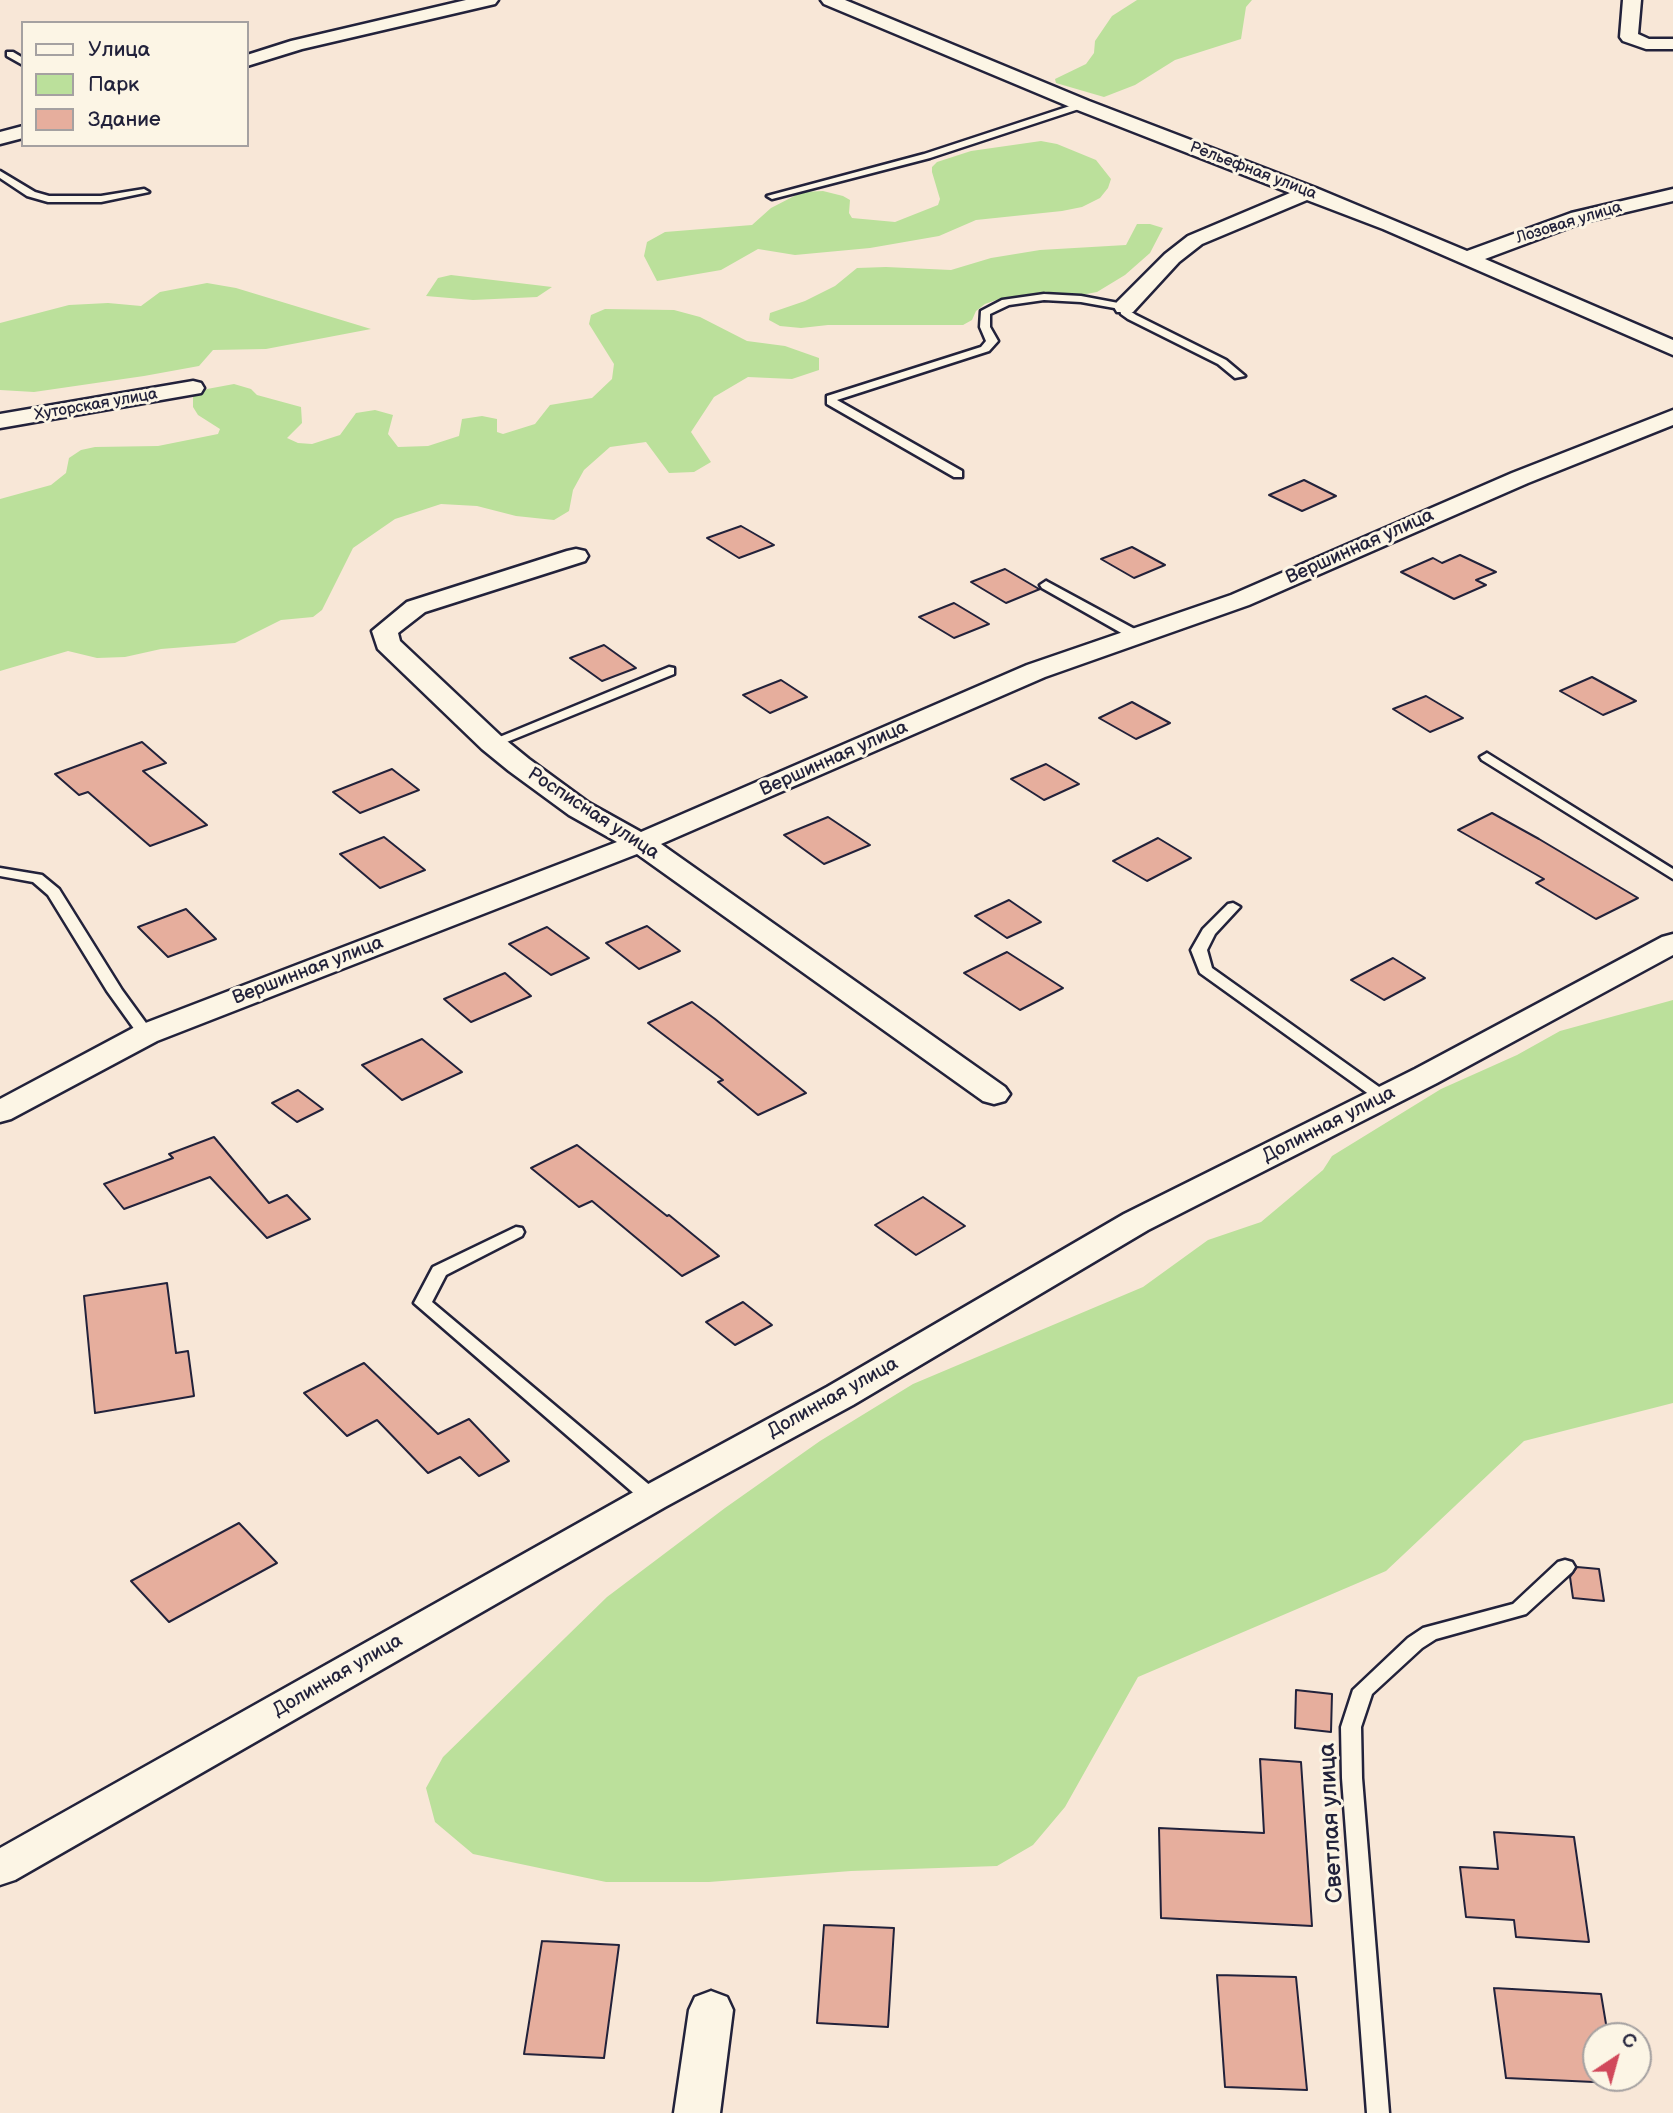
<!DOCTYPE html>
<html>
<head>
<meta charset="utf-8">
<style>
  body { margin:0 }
  #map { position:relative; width:1673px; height:2113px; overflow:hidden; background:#f8e7d7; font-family:"Balsamiq Sans",sans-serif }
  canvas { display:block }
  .legend { position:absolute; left:21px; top:21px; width:228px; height:126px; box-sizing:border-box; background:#fcf5e5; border:2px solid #a5a1a1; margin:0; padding:9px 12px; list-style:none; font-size:21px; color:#22223b }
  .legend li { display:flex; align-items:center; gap:14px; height:35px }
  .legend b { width:35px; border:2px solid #a5a1a1 }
  .north { position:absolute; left:1582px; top:2022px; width:70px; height:70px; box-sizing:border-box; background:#fcf5e5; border:2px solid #a5a1a1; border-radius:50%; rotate:36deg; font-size:19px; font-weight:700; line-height:28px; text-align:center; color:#22223b }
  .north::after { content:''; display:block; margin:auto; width:24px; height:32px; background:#d1495b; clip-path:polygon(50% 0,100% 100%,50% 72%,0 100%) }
</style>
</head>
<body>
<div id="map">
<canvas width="1673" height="2113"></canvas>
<ul class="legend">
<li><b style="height:9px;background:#fcf5e5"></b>Улица</li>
<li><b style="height:19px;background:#bbe09b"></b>Парк</li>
<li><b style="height:19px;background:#e6ae9d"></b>Здание</li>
</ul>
<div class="north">С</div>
</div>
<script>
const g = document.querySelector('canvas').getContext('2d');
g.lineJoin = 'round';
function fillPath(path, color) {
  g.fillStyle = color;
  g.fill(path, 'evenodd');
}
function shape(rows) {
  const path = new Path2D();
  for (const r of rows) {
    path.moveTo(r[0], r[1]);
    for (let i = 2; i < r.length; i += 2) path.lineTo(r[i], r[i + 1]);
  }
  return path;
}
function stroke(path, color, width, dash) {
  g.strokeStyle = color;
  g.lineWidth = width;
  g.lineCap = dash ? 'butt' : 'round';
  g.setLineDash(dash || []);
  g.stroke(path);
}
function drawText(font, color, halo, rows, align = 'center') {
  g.font = font + ' "Balsamiq Sans",sans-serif';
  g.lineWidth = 6;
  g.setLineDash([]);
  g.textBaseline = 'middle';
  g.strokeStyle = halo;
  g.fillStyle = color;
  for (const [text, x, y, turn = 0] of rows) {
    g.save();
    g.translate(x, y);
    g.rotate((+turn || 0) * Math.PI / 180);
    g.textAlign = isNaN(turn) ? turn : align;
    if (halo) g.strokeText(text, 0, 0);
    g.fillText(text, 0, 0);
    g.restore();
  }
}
fillPath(shape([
  [1137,0,1252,0,1246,7,1241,39,1175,60,1135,85,1104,97,1056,83,1055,79,1086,64,1094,53,1095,41,1112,16],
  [1041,141,1057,144,1096,160,1111,179,1108,188,1100,198,1082,207,1062,211,976,220,939,236,870,248,795,255,758,249,721,270,657,281,644,256,647,242,665,232,752,225,771,208,802,192,823,191,843,196,850,200,849,213,852,218,895,222,938,205,940,199,932,172,932,167,937,162,971,151],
  [1137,224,1150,224,1163,228,1150,253,1125,275,1097,292,1081,295,1044,292,1002,298,985,304,976,311,972,320,963,325,828,325,801,328,780,326,769,320,770,313,805,301,835,286,857,268,886,267,951,270,991,258,1040,250,1126,245],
  [451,275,552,287,537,297,473,300,426,296,438,278],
  [207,283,236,288,371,329,266,349,213,350,199,366,144,376,34,392,0,390,0,323,69,305,108,303,141,306,160,292],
  [605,309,674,310,700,317,747,341,785,346,819,358,819,370,792,379,748,377,714,397,691,432,711,462,694,472,669,473,646,442,610,447,584,470,573,490,569,511,554,520,516,516,477,506,441,504,395,519,353,548,322,610,313,617,281,620,235,643,161,649,125,657,97,658,68,651,0,671,0,499,51,485,66,473,69,458,81,450,95,447,158,446,218,434,220,429,198,415,193,407,193,397,207,389,234,384,251,389,257,395,301,407,302,423,287,438,298,443,312,444,340,435,356,413,375,410,393,415,388,434,398,447,428,446,459,436,462,419,482,416,497,419,497,432,503,434,535,424,550,405,592,398,612,379,614,364,589,324,591,315],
  [1673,1000,1673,1403,1524,1441,1386,1571,1138,1677,1065,1807,1033,1845,997,1866,851,1871,709,1882,606,1882,473,1854,435,1822,426,1788,443,1757,607,1597,725,1508,820,1441,913,1384,1143,1287,1208,1240,1261,1222,1323,1170,1332,1156,1441,1089,1517,1055,1560,1031]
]), '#bbe09b');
const building = shape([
  [1304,480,1336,496,1302,511,1269,495,1304,480],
  [741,526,774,545,739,558,707,538,741,526],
  [1132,547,1165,565,1134,578,1101,559,1132,547],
  [1460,555,1496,572,1476,580,1486,585,1454,599,1401,572,1433,558,1442,563,1460,555],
  [1005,569,1039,589,1040,589,1006,603,971,582,1005,569],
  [954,603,989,624,954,638,919,617,954,603],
  [604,645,636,668,602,681,570,658,604,645],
  [1592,677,1636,701,1603,715,1560,691,1592,677],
  [781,680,807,697,770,713,743,695,781,680],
  [1426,696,1463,718,1430,732,1393,709,1426,696],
  [1132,702,1170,723,1136,739,1099,718,1132,702],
  [142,742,166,763,143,771,207,825,150,846,88,792,79,795,55,774,142,742],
  [1046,764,1079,784,1044,800,1011,779,1046,764],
  [392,769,419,790,360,813,333,792,392,769],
  [1492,813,1539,839,1638,898,1596,919,1536,883,1544,879,1458,830,1492,813],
  [828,817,870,845,824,864,784,835,828,817],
  [384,837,425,870,380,888,340,854,384,837],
  [1158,838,1191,858,1147,881,1113,861,1158,838],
  [1009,900,1041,922,1007,938,975,916,1009,900],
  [186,909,216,939,168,957,138,927,186,909],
  [647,926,680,951,639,969,606,943,647,926],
  [547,927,589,958,551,975,509,944,547,927],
  [1007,952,1063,988,1020,1010,964,973,1007,952],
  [1393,958,1425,978,1384,1000,1351,980,1393,958],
  [505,973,531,996,471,1022,444,999,505,973],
  [692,1002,715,1019,806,1093,758,1115,718,1082,723,1080,648,1023,692,1002],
  [422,1039,462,1072,402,1100,362,1065,422,1039],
  [298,1090,323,1109,297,1122,272,1103,298,1090],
  [214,1137,269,1203,287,1195,310,1219,267,1238,210,1177,124,1209,104,1184,173,1158,169,1154,214,1137],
  [577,1145,667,1216,669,1215,719,1256,682,1276,592,1201,579,1207,531,1168,577,1145],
  [923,1197,965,1226,916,1255,875,1225,923,1197],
  [167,1283,176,1353,188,1351,194,1396,95,1413,84,1296,167,1283],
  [743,1302,772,1325,735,1345,706,1322,743,1302],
  [364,1363,438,1434,469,1419,509,1461,479,1476,460,1457,428,1473,377,1420,347,1436,304,1393,364,1363],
  [239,1523,277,1563,169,1622,131,1581,239,1523],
  [1577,1567,1599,1569,1604,1601,1573,1598,1570,1577,1577,1567],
  [1296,1690,1332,1694,1331,1732,1295,1728,1296,1690],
  [1260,1759,1301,1762,1312,1926,1161,1918,1159,1828,1264,1833,1260,1759],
  [1494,1832,1574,1837,1589,1942,1516,1937,1514,1920,1466,1917,1460,1867,1498,1869,1494,1832],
  [824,1925,894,1928,888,2027,817,2023,824,1925],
  [542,1941,619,1945,604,2058,524,2054,542,1941],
  [1217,1975,1296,1977,1307,2090,1225,2087,1217,1975],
  [1494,1988,1601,1994,1608,2036,1596,2036,1596,2078,1615,2078,1616,2083,1506,2078,1494,1988]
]);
fillPath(building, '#e6ae9d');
stroke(building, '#22223b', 2);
const service = shape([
  [7,52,13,52,23,58,23,65,7,56,7,52],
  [1082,102,1087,105,1085,107,930,158,772,199,767,196,924,154,1082,102],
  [0,171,35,192,49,196,101,196,144,189,149,192,101,202,48,202,27,196,0,178,0,171],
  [1044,294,1081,296,1129,305,1130,311,1136,315,1226,360,1245,376,1235,378,1218,364,1128,319,1121,314,1120,309,1081,302,1044,300,1009,305,990,314,990,327,998,341,989,351,837,400,962,471,962,477,954,477,827,404,827,396,981,347,986,341,980,327,981,311,1002,300,1044,294],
  [1046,581,1142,633,1143,636,1137,640,1132,639,1042,588,1040,585,1046,581],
  [669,667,674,668,674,674,497,746,487,746,485,743,669,667],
  [1487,753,1673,869,1673,879,1482,760,1480,757,1487,753],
  [0,868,42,875,59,889,122,990,154,1034,152,1037,140,1037,107,991,48,895,33,882,0,876,0,868],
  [1233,903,1240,907,1215,934,1207,950,1212,968,1389,1094,1391,1097,1389,1100,1377,1100,1200,973,1191,950,1203,929,1228,904,1233,903],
  [516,1227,522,1228,524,1232,522,1236,446,1275,432,1302,659,1493,661,1498,659,1503,645,1503,414,1303,433,1267,516,1227],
  [1565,1560,1572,1562,1575,1567,1572,1572,1526,1614,1436,1639,1422,1648,1372,1694,1361,1727,1362,1778,1389,2113,1367,2113,1342,1778,1341,1727,1353,1690,1408,1638,1423,1628,1513,1604,1558,1562,1565,1560]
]);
const minor = shape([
  [466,0,498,0,495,4,302,49,247,66,247,55,291,41,466,0],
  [821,0,845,0,1089,101,1316,188,1467,251,1571,213,1673,189,1673,201,1584,222,1485,259,1673,340,1673,355,1383,229,1307,200,1202,244,1179,262,1133,312,1117,312,1114,307,1117,302,1165,254,1188,236,1290,193,1075,109,824,4,821,0],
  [1623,0,1641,0,1638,34,1649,39,1673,39,1673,49,1646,49,1623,41,1620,37,1623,0],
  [23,126,23,138,0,144,0,132,23,126],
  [193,381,201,383,204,388,201,393,0,428,0,414,193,381],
  [1673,410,1673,425,1528,483,1249,605,1045,677,661,844,1005,1087,1010,1094,1005,1101,994,1104,983,1101,637,854,157,1041,11,1119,0,1122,0,1099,135,1027,617,842,569,815,509,771,482,749,378,649,372,631,407,602,567,551,576,549,585,551,588,556,585,561,425,612,398,633,400,641,502,737,529,759,589,803,641,832,1027,665,1231,595,1512,473,1673,410],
  [1673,934,1673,955,1437,1083,1148,1230,853,1405,665,1507,15,1880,0,1885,0,1848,639,1489,827,1387,1124,1214,1415,1069,1662,937,1673,934],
  [711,1991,727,1997,733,2010,720,2113,674,2113,689,2010,695,1997,711,1991]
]);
stroke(service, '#22223b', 5);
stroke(minor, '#22223b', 5);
fillPath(service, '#fcf5e5');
fillPath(minor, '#fcf5e5');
drawText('16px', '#22223b', '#fcf5e5', [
  ["Рельефная улица",1253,171,21],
  ["Лозовая улица",1569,223,-17],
  ["Хуторская улица",96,405,-10]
]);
drawText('19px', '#22223b', '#fcf5e5', [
  ["Вершинная улица",1360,547,-24],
  ["Вершинная улица",834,759,-24],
  ["Росписная улица",593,814,33],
  ["Вершинная улица",308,971,-21],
  ["Долинная улица",1329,1125,-27],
  ["Долинная улица",833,1398,-29],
  ["Долинная улица",338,1676,-30]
]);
drawText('23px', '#22223b', '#fcf5e5', [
  ["Светлая улица",1332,1823,-93]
]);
</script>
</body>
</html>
